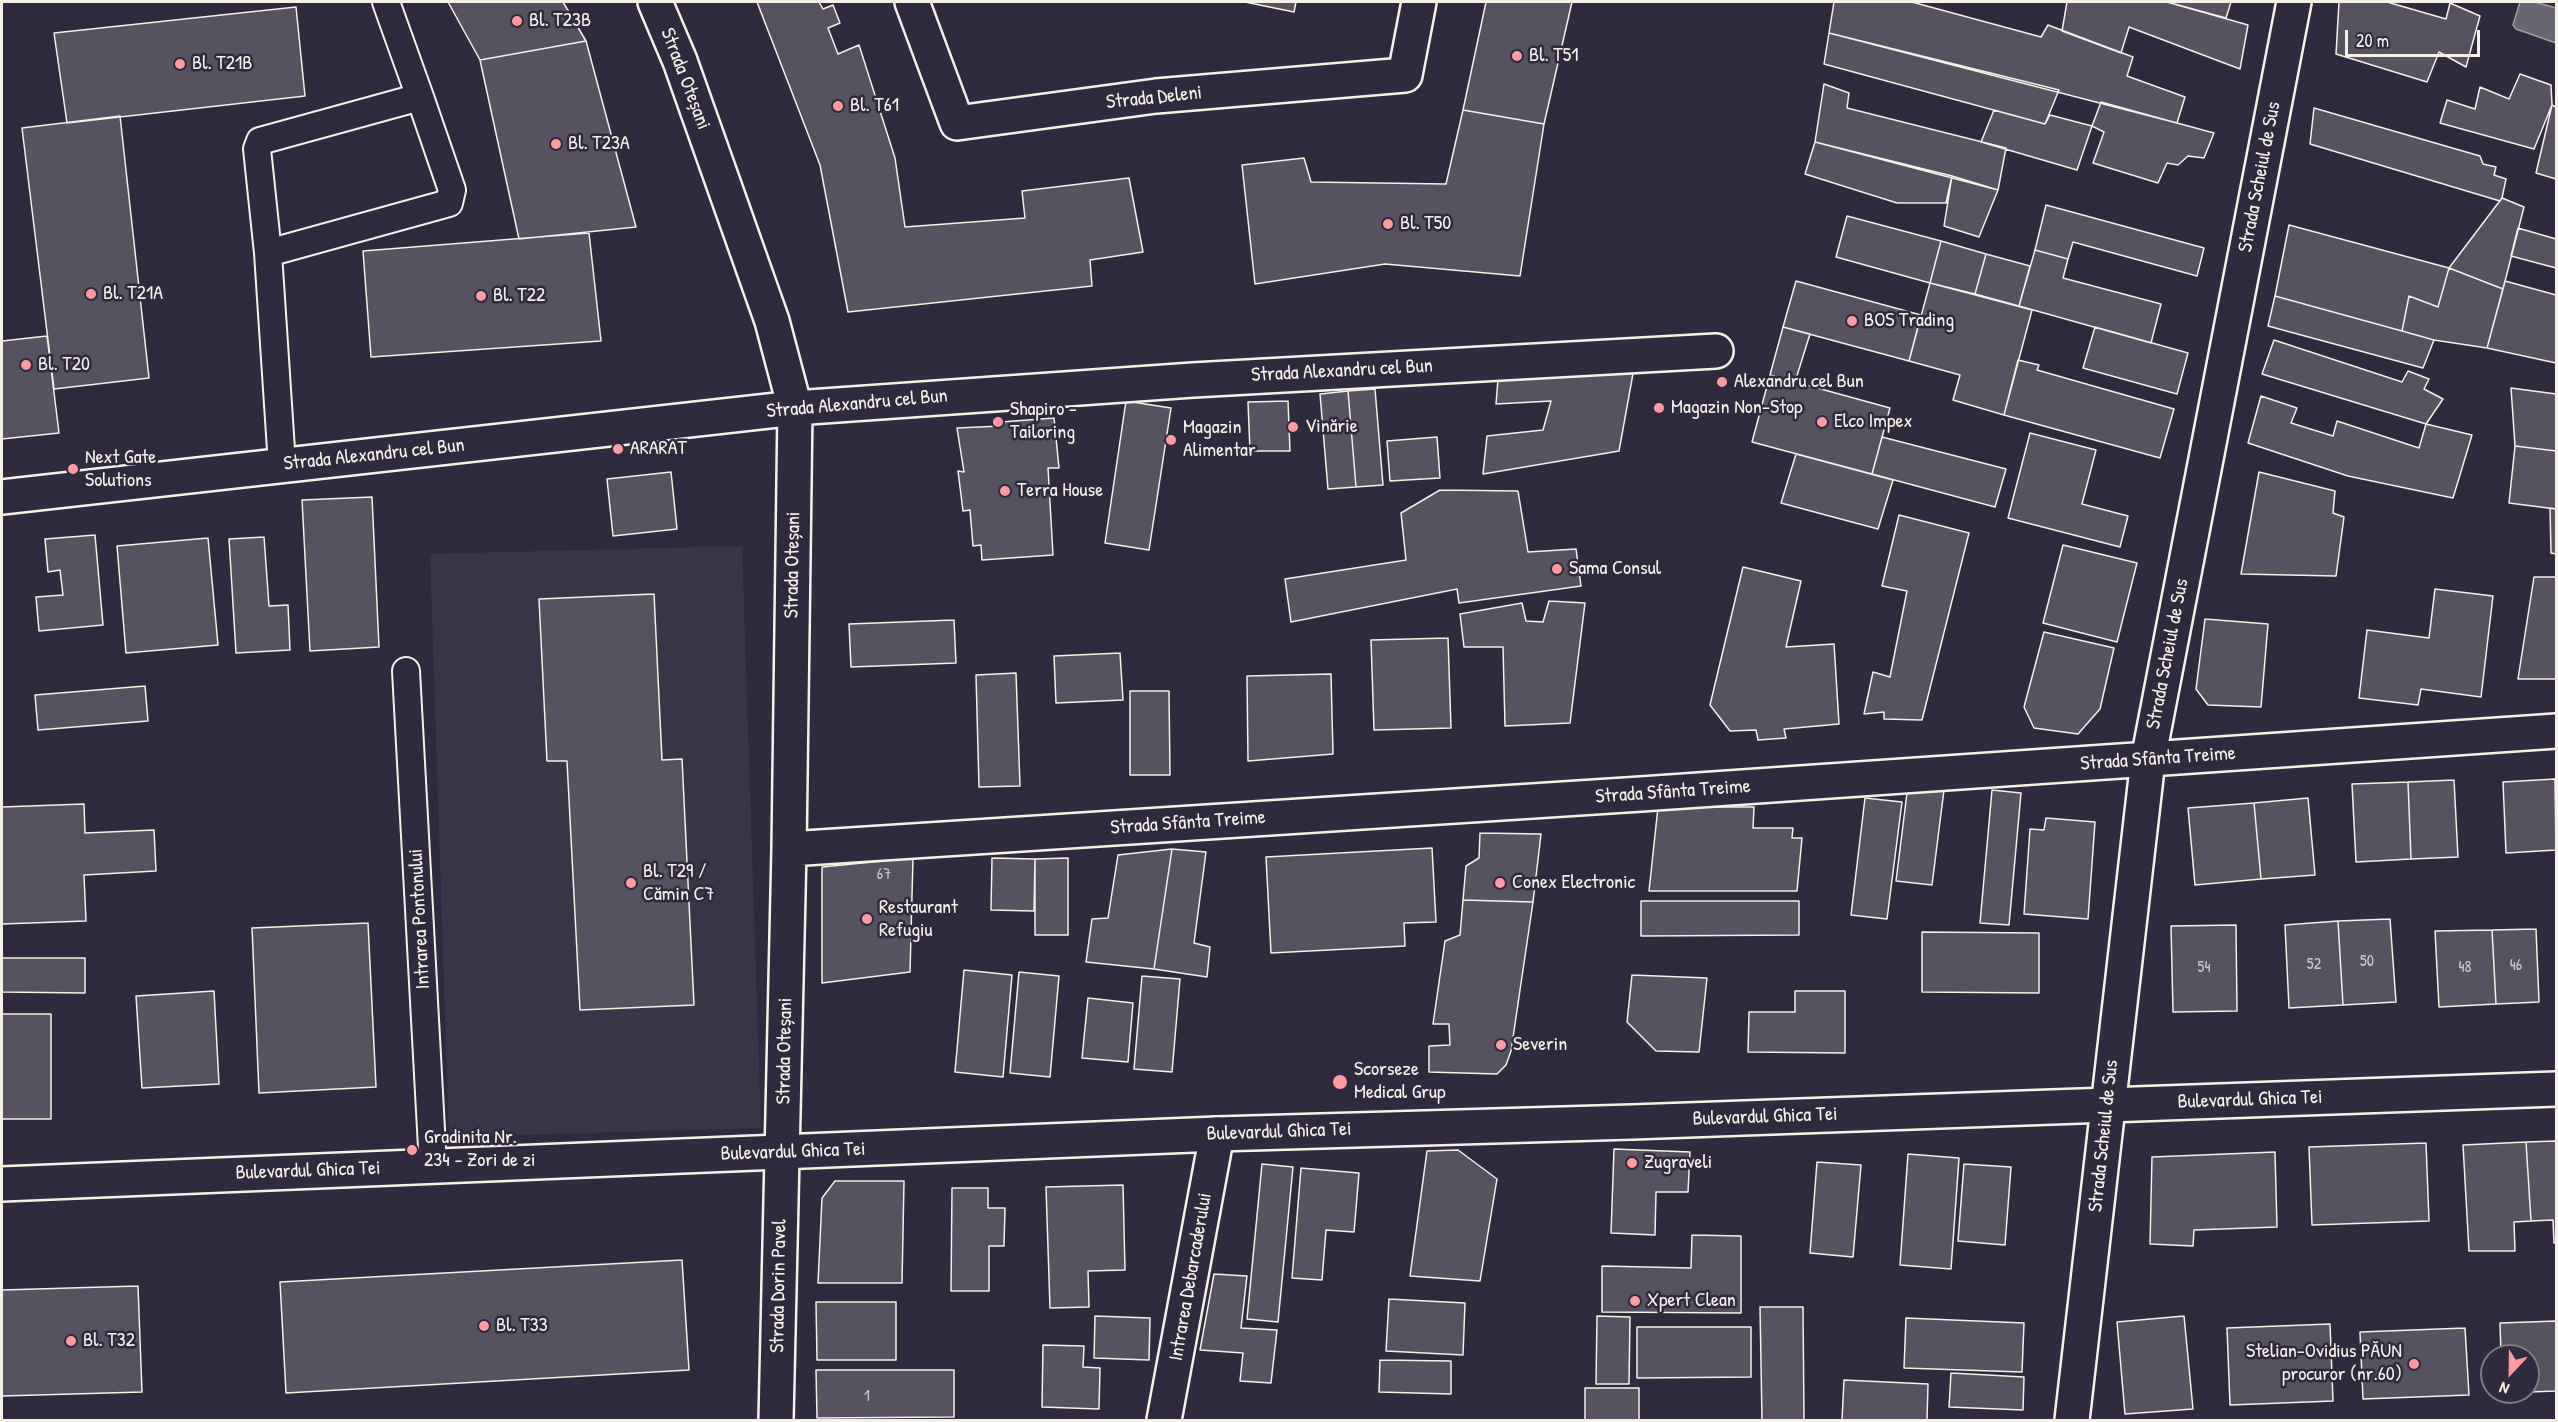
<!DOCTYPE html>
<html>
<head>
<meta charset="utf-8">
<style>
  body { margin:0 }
  #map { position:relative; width:2558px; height:1422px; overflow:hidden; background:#2f2a3d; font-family:"Patrick Hand",sans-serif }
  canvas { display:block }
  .frame { position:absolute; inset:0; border:3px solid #f4f1e8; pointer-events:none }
  .north { position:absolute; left:2480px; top:1344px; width:60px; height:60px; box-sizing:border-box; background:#2f2a3d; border:2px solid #7e7a81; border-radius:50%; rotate:202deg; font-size:16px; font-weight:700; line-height:24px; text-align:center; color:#f4f1e8 }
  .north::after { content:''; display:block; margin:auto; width:21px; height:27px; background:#ff9aa2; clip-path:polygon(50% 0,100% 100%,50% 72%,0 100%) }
  .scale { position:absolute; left:2345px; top:30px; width:135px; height:27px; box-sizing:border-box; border:3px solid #f4f1e8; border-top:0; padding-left:8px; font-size:18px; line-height:21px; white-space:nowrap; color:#f4f1e8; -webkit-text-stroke:4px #2f2a3d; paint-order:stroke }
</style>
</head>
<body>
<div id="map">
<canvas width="2558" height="1422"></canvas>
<div class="frame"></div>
<div class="north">N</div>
<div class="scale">20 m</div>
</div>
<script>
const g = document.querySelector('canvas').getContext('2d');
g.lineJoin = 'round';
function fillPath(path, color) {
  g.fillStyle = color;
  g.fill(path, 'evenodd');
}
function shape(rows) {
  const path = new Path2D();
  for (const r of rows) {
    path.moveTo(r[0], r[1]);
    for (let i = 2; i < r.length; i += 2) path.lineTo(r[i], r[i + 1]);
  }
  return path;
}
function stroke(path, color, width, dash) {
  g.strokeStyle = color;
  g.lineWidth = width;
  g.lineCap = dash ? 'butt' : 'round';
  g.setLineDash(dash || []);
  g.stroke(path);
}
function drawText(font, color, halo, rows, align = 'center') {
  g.font = font + ' "Patrick Hand",sans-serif';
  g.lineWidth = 5;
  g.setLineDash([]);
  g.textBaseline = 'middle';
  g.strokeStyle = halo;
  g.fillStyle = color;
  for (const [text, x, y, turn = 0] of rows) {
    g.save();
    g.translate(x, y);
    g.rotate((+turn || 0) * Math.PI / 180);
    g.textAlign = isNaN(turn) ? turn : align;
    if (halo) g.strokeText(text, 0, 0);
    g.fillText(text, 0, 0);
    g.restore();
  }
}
fillPath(shape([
  [742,546,761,1128,449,1137,430,554]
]), '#3b3647');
const water = shape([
  [2520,2,2535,2,2556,8,2556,43,2516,29,2513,25,2520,2]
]);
fillPath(water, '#6a6670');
stroke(water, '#a19ea0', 1.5);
const building = shape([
  [448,2,563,2,586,41,480,60,448,2],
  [757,2,819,2,823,9,833,5,840,23,828,28,838,54,859,45,895,158,905,227,1025,218,1022,191,1129,178,1143,252,1090,260,1092,286,848,312,820,165,757,2],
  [1245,2,1296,2,1294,12,1245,2],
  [1486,2,1572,2,1544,124,1463,110,1486,2],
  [1834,2,1912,2,2041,37,2048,25,2133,57,2127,76,2185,97,2177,123,1829,33,1834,2],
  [2067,2,2167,2,2248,25,2240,69,2129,27,2121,53,2062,31,2067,2],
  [2167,2,2231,2,2226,18,2167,2],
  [2339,2,2387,2,2446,19,2450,3,2480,16,2466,67,2439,52,2427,82,2336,54,2339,2],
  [296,7,305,96,67,123,54,33,296,7],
  [1829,33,2059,90,2045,124,1824,64,1829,33],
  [586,41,636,227,519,239,480,60,586,41],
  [2520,74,2551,85,2552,105,2534,149,2440,123,2447,100,2475,109,2480,87,2509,99,2520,74],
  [1824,84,1849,93,1847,108,2006,148,1998,190,1815,142,1824,84],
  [2101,102,2177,123,2214,133,2204,158,2188,156,2178,165,2167,163,2158,183,2093,163,2104,132,2092,126,2101,102],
  [2552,105,2556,107,2556,179,2536,173,2552,105],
  [2314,108,2480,156,2483,164,2496,167,2494,175,2506,179,2502,198,2500,201,2310,144,2314,108],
  [1463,110,1544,124,1520,276,1385,264,1255,284,1242,165,1304,158,1311,182,1446,184,1463,110],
  [1994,110,2045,124,2050,115,2092,126,2077,170,1981,142,1994,110],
  [120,116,149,378,54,389,22,128,120,116],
  [1815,142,1952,176,1946,203,1897,203,1805,174,1815,142],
  [1952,176,1998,190,1979,237,1944,226,1952,176],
  [2502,198,2524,207,2503,289,2449,268,2502,198],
  [2046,205,2204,248,2197,276,2073,242,2068,259,2035,250,2046,205],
  [1847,216,1941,241,1930,283,1836,257,1847,216],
  [2289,225,2449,268,2438,307,2409,296,2402,331,2275,296,2289,225],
  [2518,228,2556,239,2556,268,2511,256,2518,228],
  [589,233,601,341,371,357,363,251,589,233],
  [1941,241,1986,254,1975,294,1930,283,1941,241],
  [2035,250,2068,259,2063,278,2161,304,2151,343,2019,306,2035,250],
  [1986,254,2030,266,2019,306,1975,294,1986,254],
  [2449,268,2503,289,2487,348,2434,340,2402,331,2409,296,2438,307,2449,268],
  [1796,281,1921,315,1909,361,1783,327,1796,281],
  [2505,281,2556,295,2556,363,2487,348,2505,281],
  [1930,283,2032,310,2004,415,1953,400,1960,375,1909,361,1930,283],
  [2275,296,2402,331,2434,340,2423,368,2268,326,2275,296],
  [1783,327,1810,334,1795,382,1770,375,1783,327],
  [2095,327,2188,353,2177,394,2083,368,2095,327],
  [47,336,59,433,2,439,2,341,47,336],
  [2274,340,2402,382,2408,371,2429,379,2424,389,2443,399,2426,424,2262,374,2274,340],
  [2018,360,2039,365,2037,370,2174,409,2160,458,2004,415,2018,360],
  [1634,368,1619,451,1483,474,1487,436,1543,430,1551,401,1496,404,1498,379,1634,368],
  [1770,375,1890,408,1872,474,1752,442,1770,375],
  [2511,388,2556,394,2556,451,2515,446,2511,388],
  [1375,389,1383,485,1356,487,1348,391,1375,389],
  [1348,391,1356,487,1328,489,1320,394,1348,391],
  [2261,396,2297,408,2291,423,2333,436,2337,421,2419,448,2426,424,2472,435,2453,498,2348,476,2248,443,2261,396],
  [1126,401,1171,408,1149,550,1105,543,1126,401],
  [1288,401,1290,451,1250,451,1248,402,1288,401],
  [1054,418,1059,468,1048,468,1053,555,982,560,981,545,973,546,970,510,963,511,958,471,964,472,957,428,1001,426,1001,422,1054,418],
  [2030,433,2096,450,2082,504,2128,516,2120,547,2008,518,2030,433],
  [1437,437,1440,478,1390,481,1387,441,1437,437],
  [1882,437,2006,469,1995,507,1872,474,1882,437],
  [2515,446,2556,451,2556,509,2509,503,2515,446],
  [1796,454,1893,480,1878,529,1781,503,1796,454],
  [671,472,677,529,613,536,607,479,671,472],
  [2259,472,2335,491,2333,513,2344,517,2336,576,2241,574,2259,472],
  [1440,490,1518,491,1528,552,1576,549,1581,586,1459,603,1457,589,1291,622,1285,579,1406,560,1401,513,1440,490],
  [372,497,379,647,310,651,302,500,372,497],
  [2550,508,2556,509,2556,554,2551,553,2550,508],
  [1899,515,1969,533,1922,720,1884,719,1884,712,1864,714,1873,672,1890,677,1907,591,1882,586,1899,515],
  [95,535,103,625,39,631,36,597,63,595,60,570,48,572,45,539,95,535],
  [264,537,269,606,288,605,290,650,236,653,229,539,264,537],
  [208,538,218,645,126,653,117,546,208,538],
  [2063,545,2137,563,2117,642,2043,623,2063,545],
  [1743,567,1801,581,1786,647,1834,644,1839,724,1784,729,1786,738,1758,740,1756,730,1730,731,1710,705,1743,567],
  [2534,577,2556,577,2556,679,2518,679,2534,577],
  [2435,589,2493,596,2481,697,2421,689,2418,705,2359,698,2367,630,2429,638,2435,589],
  [654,594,662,760,682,759,694,1005,580,1010,567,761,547,761,539,599,654,594],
  [1549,601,1585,603,1570,723,1505,726,1503,647,1464,647,1460,614,1522,603,1526,621,1543,622,1549,601],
  [2205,619,2268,624,2261,707,2208,705,2196,689,2205,619],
  [954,620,956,663,851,667,849,624,954,620],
  [2044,632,2114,648,2100,709,2078,734,2034,728,2024,707,2044,632],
  [1448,638,1451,728,1374,730,1371,640,1448,638],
  [1120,653,1123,700,1056,703,1054,656,1120,653],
  [1016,673,1020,786,979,787,976,675,1016,673],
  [1331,674,1333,754,1248,761,1247,676,1331,674],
  [145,686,148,721,38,730,35,695,145,686],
  [1130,691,1169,691,1170,775,1130,775,1130,691],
  [2555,779,2556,850,2506,853,2503,782,2555,779],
  [2454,780,2458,857,2411,859,2408,782,2454,780],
  [2408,782,2411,859,2356,862,2352,784,2408,782],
  [1908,785,1944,790,1932,885,1896,881,1908,785],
  [1992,790,2021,793,2009,925,1980,923,1992,790],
  [1865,798,1902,802,1887,919,1851,915,1865,798],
  [2308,798,2315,875,2261,879,2254,803,2308,798],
  [2254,803,2261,879,2195,885,2188,808,2254,803],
  [84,804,85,833,154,830,156,871,84,875,86,921,2,924,2,807,84,804],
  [1658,807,1754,807,1753,828,1793,828,1792,838,1802,838,1797,891,1649,891,1658,807],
  [2046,818,2095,822,2088,919,2024,914,2030,829,2044,830,2046,818],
  [1480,833,1541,834,1533,902,1463,900,1466,866,1479,858,1480,833],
  [1432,848,1436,922,1404,923,1405,946,1271,953,1266,857,1432,848],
  [1172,849,1154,969,1086,962,1092,919,1108,918,1118,855,1172,849],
  [1172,849,1206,852,1194,943,1210,947,1207,977,1154,969,1172,849],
  [913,858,910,972,822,983,822,867,913,858],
  [992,858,1035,859,1034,911,991,910,992,858],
  [1068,858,1068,935,1035,935,1035,859,1068,858],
  [1463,900,1533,902,1511,1051,1506,1065,1497,1074,1429,1072,1429,1046,1450,1045,1449,1024,1433,1024,1445,941,1460,935,1463,900],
  [1641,901,1799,901,1799,935,1641,936,1641,901],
  [2390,919,2396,1002,2343,1005,2338,921,2390,919],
  [2338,921,2343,1005,2289,1008,2285,925,2338,921],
  [368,923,376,1087,259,1093,252,928,368,923],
  [2236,925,2237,1011,2173,1012,2171,926,2236,925],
  [2536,929,2539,1002,2496,1004,2492,930,2536,929],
  [2492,930,2496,1004,2439,1007,2435,931,2492,930],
  [1922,932,2039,933,2039,993,1922,992,1922,932],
  [2,958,85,958,85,993,2,992,2,958],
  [964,970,1012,975,1003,1077,955,1072,964,970],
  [1019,972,1059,976,1050,1077,1010,1073,1019,972],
  [1632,975,1707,978,1699,1052,1656,1051,1627,1022,1632,975],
  [1142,976,1180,979,1172,1072,1134,1069,1142,976],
  [214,991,219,1084,142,1088,136,996,214,991],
  [1795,991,1845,991,1845,1053,1748,1052,1749,1012,1795,1012,1795,991],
  [1088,998,1133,1003,1128,1062,1082,1058,1088,998],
  [2,1014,51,1014,51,1119,2,1119,2,1014],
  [2556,1141,2556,1243,2554,1243,2553,1220,2531,1221,2526,1142,2556,1141],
  [2526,1142,2531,1221,2514,1222,2515,1251,2469,1251,2463,1145,2526,1142],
  [2426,1143,2429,1221,2312,1225,2309,1147,2426,1143],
  [1614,1149,1690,1152,1688,1192,1656,1192,1655,1235,1611,1233,1614,1149],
  [1458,1150,1497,1179,1480,1281,1410,1276,1427,1151,1458,1150],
  [2275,1152,2277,1227,2194,1230,2193,1246,2150,1244,2152,1157,2275,1152],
  [1908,1154,1959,1158,1951,1269,1900,1265,1908,1154],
  [1817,1162,1861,1165,1853,1257,1810,1253,1817,1162],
  [1262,1164,1293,1167,1278,1322,1247,1319,1262,1164],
  [1964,1164,2011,1167,2005,1245,1958,1241,1964,1164],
  [1301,1168,1359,1173,1354,1232,1326,1230,1322,1280,1292,1278,1301,1168],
  [835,1181,904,1181,902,1283,818,1283,822,1198,835,1181],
  [1123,1185,1125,1270,1088,1271,1089,1307,1050,1308,1046,1187,1123,1185],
  [952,1188,988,1188,988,1208,1005,1208,1004,1246,989,1246,989,1291,951,1291,952,1188],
  [1692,1235,1741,1236,1741,1313,1602,1312,1602,1266,1691,1268,1692,1235],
  [682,1260,689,1370,286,1393,280,1282,682,1260],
  [1214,1274,1247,1276,1241,1328,1277,1330,1271,1383,1240,1381,1243,1353,1200,1350,1214,1274],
  [138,1286,142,1392,2,1396,2,1290,138,1286],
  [1389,1299,1465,1303,1463,1355,1386,1351,1389,1299],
  [816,1302,896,1302,896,1360,817,1360,816,1302],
  [1760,1307,1803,1307,1804,1420,1762,1420,1760,1307],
  [1095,1316,1150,1318,1149,1360,1094,1358,1095,1316],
  [1597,1316,1630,1317,1629,1384,1596,1384,1597,1316],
  [2184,1316,2193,1409,2125,1414,2117,1322,2184,1316],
  [1906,1318,2024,1323,2022,1372,1904,1368,1906,1318],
  [2556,1321,2556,1391,2502,1393,2528,1392,2528,1356,2501,1356,2500,1323,2556,1321],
  [2330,1324,2333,1401,2230,1405,2227,1328,2330,1324],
  [1637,1327,1751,1327,1751,1377,1637,1378,1637,1327],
  [2465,1328,2469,1395,2363,1399,2360,1332,2465,1328],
  [1043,1345,1084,1346,1083,1367,1100,1368,1099,1409,1042,1407,1043,1345],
  [1380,1360,1451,1361,1451,1394,1379,1392,1380,1360],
  [816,1370,954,1370,954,1417,817,1418,816,1370],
  [1951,1373,2024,1377,2023,1410,1949,1407,1951,1373],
  [1844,1380,1928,1384,1927,1420,1842,1420,1844,1380],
  [1585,1388,1639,1388,1639,1420,1585,1420,1585,1388]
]);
fillPath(building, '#56525f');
stroke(building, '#f4f1e8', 1.5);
const lane = shape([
  [268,253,449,203,452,190,420,97],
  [282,465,268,253,257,149,260,141,420,97,386,2],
  [406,671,433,1166]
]);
const street = shape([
  [655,2,680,61,772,321,795,408,789,849,776,1420],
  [912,2,957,123,1156,96,1405,75,1419,2],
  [2,497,795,408,1193,380,1716,351],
  [789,849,1641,794,2556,731],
  [1164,1420,1217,1134],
  [2072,1420,2148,760,2294,2]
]);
const secondary = shape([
  [2,1184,1217,1134,1632,1122,2556,1089]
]);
stroke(lane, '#f4f1e8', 30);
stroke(street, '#f4f1e8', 38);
stroke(secondary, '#f4f1e8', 38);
stroke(lane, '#2f2a3d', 26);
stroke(street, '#2f2a3d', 33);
stroke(secondary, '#2f2a3d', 33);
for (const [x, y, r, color] of [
  [517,21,6,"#ff9aa2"],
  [1517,56,6,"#ff9aa2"],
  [180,64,6,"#ff9aa2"],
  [838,106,6,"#ff9aa2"],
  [556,144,6,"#ff9aa2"],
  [1388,224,6,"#ff9aa2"],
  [91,294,6,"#ff9aa2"],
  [481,296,6,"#ff9aa2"],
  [1852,321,6,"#ff9aa2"],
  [26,365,6,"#ff9aa2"],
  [1722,382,6,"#ff9aa2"],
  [1659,408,6,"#ff9aa2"],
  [998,422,6,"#ff9aa2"],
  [1822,422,6,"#ff9aa2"],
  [1293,427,6,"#ff9aa2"],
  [1171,440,6,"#ff9aa2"],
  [618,449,6,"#ff9aa2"],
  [73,469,6,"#ff9aa2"],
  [1005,491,6,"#ff9aa2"],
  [1557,569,6,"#ff9aa2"],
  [631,883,6,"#ff9aa2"],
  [1500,883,6,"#ff9aa2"],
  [867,919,6,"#ff9aa2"],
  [1501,1045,6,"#ff9aa2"],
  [1340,1082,8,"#ff9aa2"],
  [412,1150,6,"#ff9aa2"],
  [1632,1163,6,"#ff9aa2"],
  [1635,1301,6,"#ff9aa2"],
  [484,1326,6,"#ff9aa2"],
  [71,1341,6,"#ff9aa2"],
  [2414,1364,6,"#ff9aa2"]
]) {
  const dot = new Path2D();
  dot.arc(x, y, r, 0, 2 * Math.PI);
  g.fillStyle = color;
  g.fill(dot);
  stroke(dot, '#2f2a3d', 2);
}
drawText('16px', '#ccc9c6', null, [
  ["67",884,875],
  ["50",2367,962],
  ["52",2314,965],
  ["46",2516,966],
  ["54",2204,968],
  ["48",2465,968],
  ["1",867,1397]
]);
drawText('20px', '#f4f1e8', '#2f2a3d', [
  ["Bl. T23B",529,21],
  ["Bl. T51",1529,56],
  ["Bl. T21B",192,64],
  ["Bl. T61",850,106],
  ["Bl. T23A",568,144],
  ["Bl. T50",1400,224],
  ["Bl. T21A",103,294],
  ["Bl. T22",493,296],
  ["BOS Trading",1864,321],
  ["Bl. T20",38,365],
  ["Alexandru cel Bun",1734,382],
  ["Magazin Non-Stop",1671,408],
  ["Shapiro -",1010,410],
  ["Tailoring",1010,433],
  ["Elco Impex",1834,422],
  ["Vinărie",1305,427],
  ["Magazin",1183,428],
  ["Alimentar",1183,451],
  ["ARARAT",630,449],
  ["Next Gate",85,458],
  ["Solutions",85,481],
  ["Terra House",1017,491],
  ["Sama Consul",1569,569],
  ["Bl. T29 /",643,872],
  ["Cămin C7",643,895],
  ["Conex Electronic",1512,883],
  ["Restaurant",879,908],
  ["Refugiu",879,931],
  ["Severin",1513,1045],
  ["Scorseze",1354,1070],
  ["Medical Grup",1354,1093],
  ["Gradinita Nr.",424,1138],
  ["234 - Zori de zi",424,1161],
  ["Zugraveli",1644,1163],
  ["Xpert Clean",1647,1301],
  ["Bl. T33",496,1326],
  ["Bl. T32",83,1341],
  ["Stelian-Ovidius PĂUN",2402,1352,"right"],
  ["procuror (nr.60)",2402,1375,"right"]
], 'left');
drawText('20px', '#f4f1e8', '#2f2a3d', [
  ["Strada Oteșani",685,79,69],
  ["Strada Deleni",1154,98,-6],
  ["Strada Scheiul de Sus",2260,177,-79],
  ["Strada Alexandru cel Bun",1342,371,-3],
  ["Strada Alexandru cel Bun",857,404,-5],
  ["Strada Alexandru cel Bun",374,455,-6],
  ["Strada Oteșani",793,565,-89],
  ["Strada Scheiul de Sus",2168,654,-79],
  ["Strada Sfânta Treime",2158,759,-4],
  ["Strada Sfânta Treime",1673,792,-4],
  ["Strada Sfânta Treime",1188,823,-4],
  ["Intrarea Pontonului",420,919,-93],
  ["Strada Oteșani",785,1051,-89],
  ["Bulevardul Ghica Tei",2250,1100,-2],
  ["Bulevardul Ghica Tei",1765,1117,-2],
  ["Bulevardul Ghica Tei",1279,1132,-2],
  ["Strada Scheiul de Sus",2104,1136,-84],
  ["Bulevardul Ghica Tei",793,1152,-2],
  ["Bulevardul Ghica Tei",308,1171,-2],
  ["Intrarea Debarcaderului",1191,1277,-80],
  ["Strada Dorin Pavel",779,1286,-89]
]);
</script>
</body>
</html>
